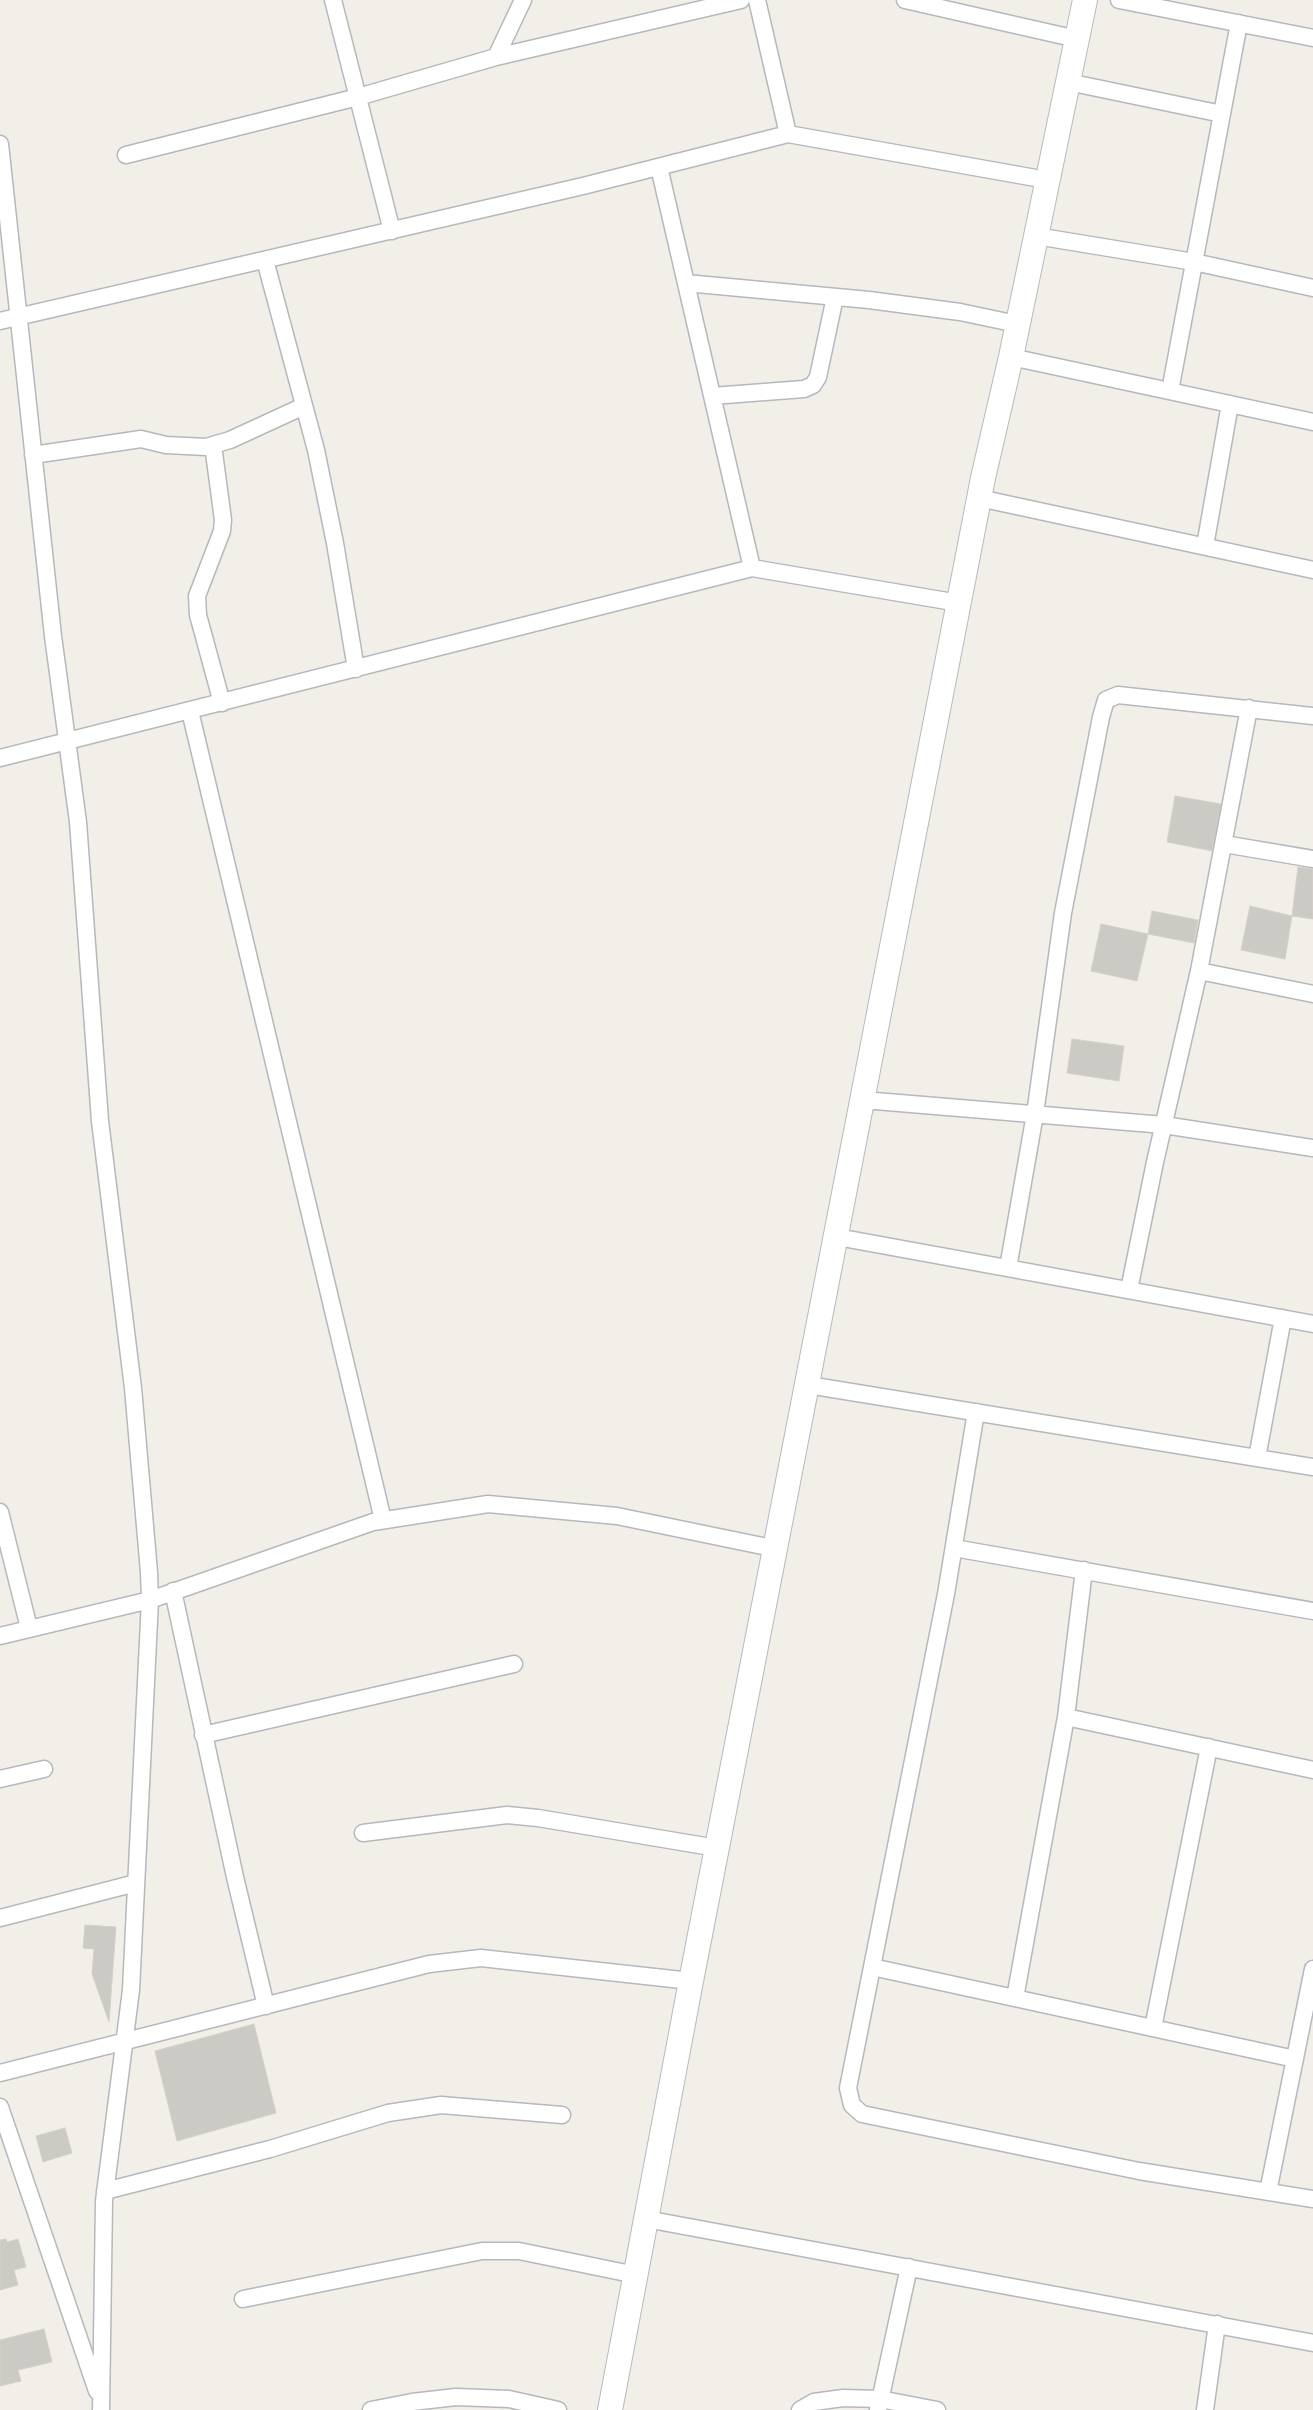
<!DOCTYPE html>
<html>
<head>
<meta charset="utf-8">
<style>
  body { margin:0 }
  canvas { display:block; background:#f1efe8 }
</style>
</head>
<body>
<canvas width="1313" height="2410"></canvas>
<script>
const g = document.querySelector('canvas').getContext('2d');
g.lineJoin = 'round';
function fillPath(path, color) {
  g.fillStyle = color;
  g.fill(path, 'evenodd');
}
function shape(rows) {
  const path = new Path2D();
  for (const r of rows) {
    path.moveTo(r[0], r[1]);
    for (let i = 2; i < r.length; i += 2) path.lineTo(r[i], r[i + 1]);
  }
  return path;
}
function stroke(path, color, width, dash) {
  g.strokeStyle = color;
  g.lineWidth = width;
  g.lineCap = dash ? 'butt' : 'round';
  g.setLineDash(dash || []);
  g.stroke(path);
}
const building = shape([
  [1175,796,1221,804,1212,851,1167,842,1175,796],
  [1298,867,1313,869,1313,919,1292,916,1298,867],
  [1250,906,1292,916,1285,959,1241,950,1250,906],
  [1152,911,1198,920,1194,943,1148,934,1152,911],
  [1101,924,1148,934,1137,981,1091,971,1101,924],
  [1072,1039,1124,1046,1119,1081,1067,1073,1072,1039],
  [85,1925,116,1927,109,2022,92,1974,94,1949,83,1948,85,1925],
  [254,2024,276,2113,177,2141,155,2051,254,2024],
  [65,2128,72,2153,43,2162,36,2136,65,2128],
  [6,2239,7,2242,18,2239,26,2267,14,2270,18,2285,0,2290,0,2240,6,2239],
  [44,2329,52,2362,18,2370,21,2381,0,2386,0,2340,44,2329]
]);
fillPath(building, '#cccac5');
stroke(building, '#d6d1c6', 1);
const street = shape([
  [333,0,392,231],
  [757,0,788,134],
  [905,0,1077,39],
  [1119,0,1313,38],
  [496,57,523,0],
  [1068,82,1222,114],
  [0,144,53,636,78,822,100,1121,133,1388,149,1572,150,1600,131,1990,104,2201,101,2410],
  [126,155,358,97,496,57,741,0],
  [659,167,752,568],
  [1036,236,1194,262,1313,288],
  [265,260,316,450,335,543,356,669],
  [686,283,869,300,960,312,1017,324],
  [0,321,583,186,788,134,1047,180],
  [1011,357,1313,422],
  [1170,391,1239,23],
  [712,396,804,389,813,385,818,377,835,297],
  [213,445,223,520,222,531,197,596,198,615,222,703],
  [33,455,141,439,166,445,206,447,230,440,304,406],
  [979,498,1313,570],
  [1205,546,1230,404],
  [190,711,383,1520],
  [0,758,752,568,959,603],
  [1224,844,1313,859],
  [1199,971,1313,994],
  [863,1100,1164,1125,1313,1148],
  [837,1237,1313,1324],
  [1008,1268,1035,1114,1063,913,1101,717,1106,700,1118,695,1313,716],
  [1129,1290,1155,1162,1199,971,1249,708],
  [808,1385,1313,1467],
  [976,1412,946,1594,848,2088,852,2105,862,2114,1139,2171,1313,2199],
  [1257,1458,1283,1318],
  [0,1512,29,1628],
  [954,1548,1313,1611],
  [173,1591,235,1877,266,2006],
  [0,1636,150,1600,373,1522,488,1504,617,1516,777,1549],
  [1066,1717,1313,1770],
  [203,1735,514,1664],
  [0,1779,44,1769],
  [363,1833,507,1815,538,1818,717,1848],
  [0,1918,136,1883],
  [872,1967,1295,2059],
  [1015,1998,1066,1717,1084,1570],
  [1153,2028,1209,1747],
  [0,2073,429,1964,481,1958,691,1981],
  [0,2107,97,2391],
  [105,2191,270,2149,388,2113,441,2105,562,2115],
  [1268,2192,1313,1969],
  [646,2219,1313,2343],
  [243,2299,482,2251,519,2251,636,2275],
  [371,2410,412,2402,456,2397,509,2399,558,2410],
  [800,2410,814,2402,843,2398,880,2399,937,2410],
  [878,2410,909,2267],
  [1205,2410,1217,2324]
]);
const secondary = shape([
  [610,2410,691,1981,983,478,1011,357,1085,0]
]);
stroke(street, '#b5b8bc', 19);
stroke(secondary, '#b6babf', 26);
stroke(street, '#fff', 16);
stroke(secondary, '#fff', 24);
</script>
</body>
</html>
